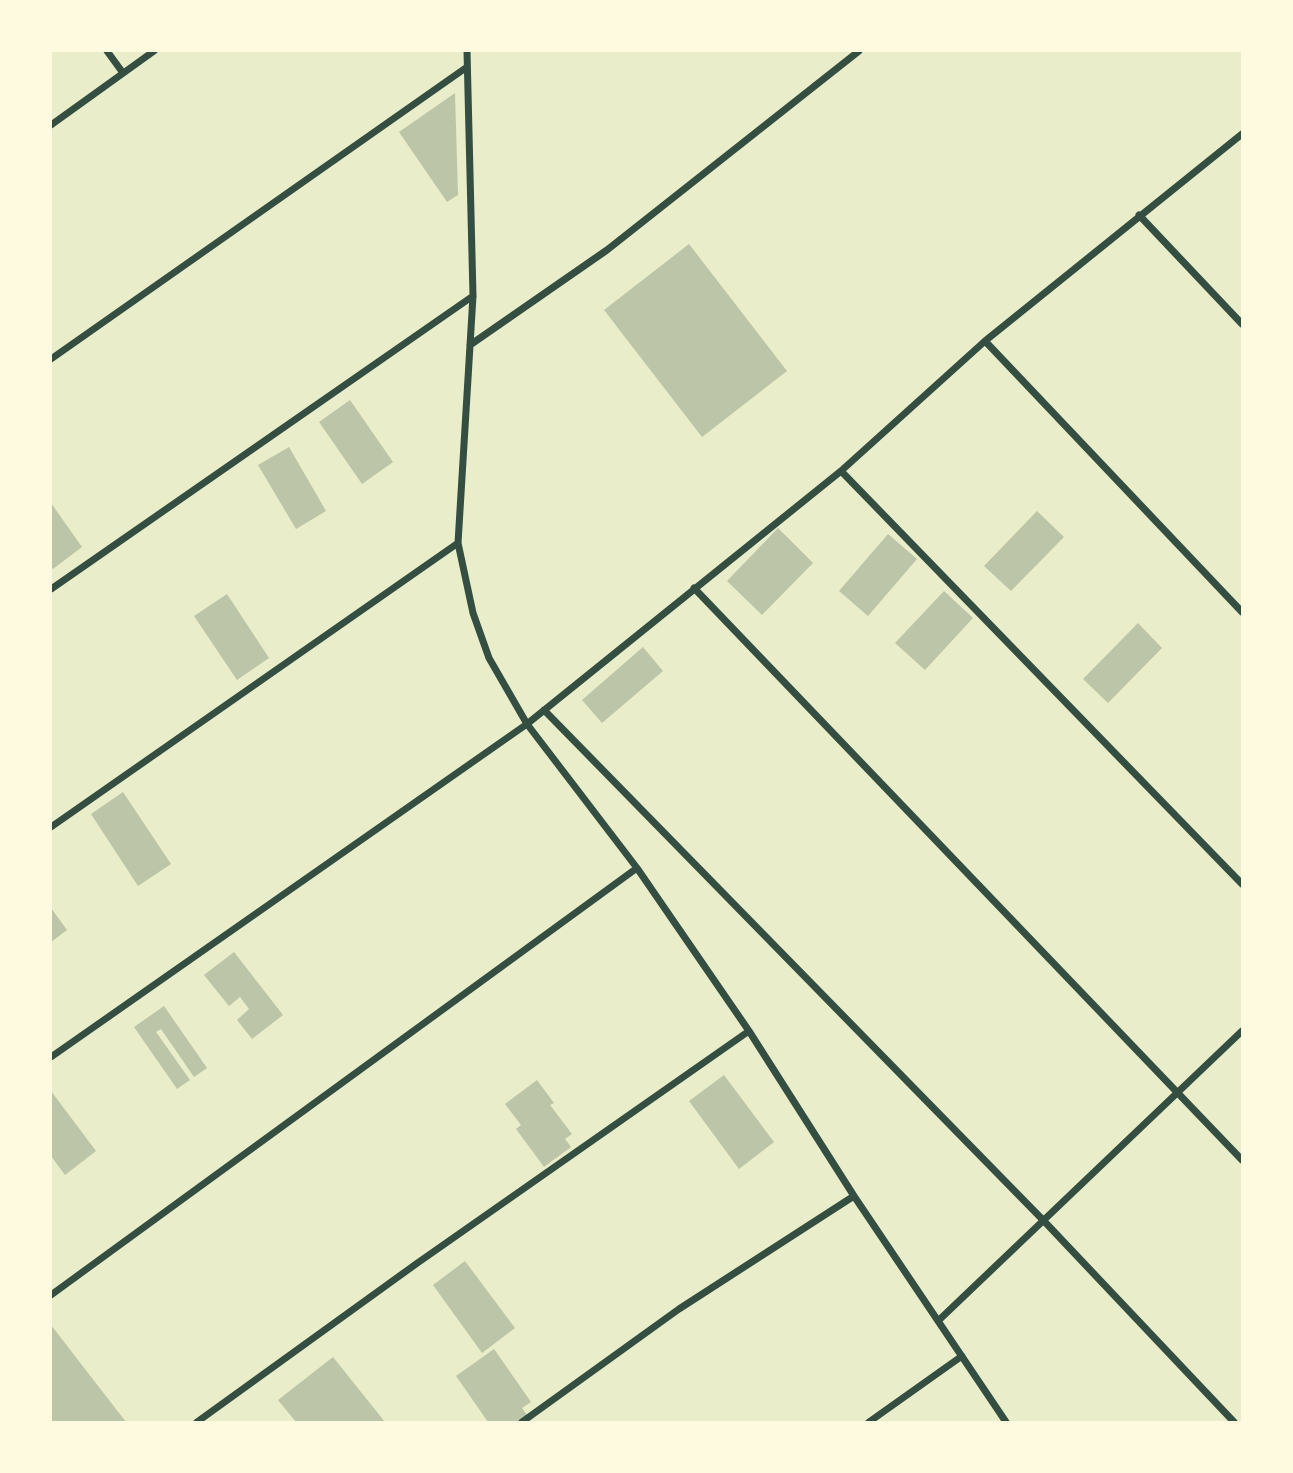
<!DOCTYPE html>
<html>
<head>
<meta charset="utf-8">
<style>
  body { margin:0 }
  #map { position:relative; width:1293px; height:1473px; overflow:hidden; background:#e9edc9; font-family:Raleway,sans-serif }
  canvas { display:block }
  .frame { position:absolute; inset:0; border:52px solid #fefae0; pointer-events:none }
</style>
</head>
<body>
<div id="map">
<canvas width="1293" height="1473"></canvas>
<div class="frame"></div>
</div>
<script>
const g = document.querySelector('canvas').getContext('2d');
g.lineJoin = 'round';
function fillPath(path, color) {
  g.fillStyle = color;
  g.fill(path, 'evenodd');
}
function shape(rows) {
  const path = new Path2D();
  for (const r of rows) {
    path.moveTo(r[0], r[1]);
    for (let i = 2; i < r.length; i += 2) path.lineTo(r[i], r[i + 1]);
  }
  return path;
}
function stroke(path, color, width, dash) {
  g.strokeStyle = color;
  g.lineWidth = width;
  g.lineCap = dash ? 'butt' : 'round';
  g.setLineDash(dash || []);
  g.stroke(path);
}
fillPath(shape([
  [455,93,458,195,447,202,399,132],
  [689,244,787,371,702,437,604,310],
  [350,400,393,462,362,484,319,422],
  [289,447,326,511,296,529,258,465],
  [51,503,82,547,53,569,51,566],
  [1037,511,1064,537,1011,591,984,566],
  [778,528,813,563,762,615,727,581],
  [888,534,917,559,868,616,839,591],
  [944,591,973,618,925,670,895,643],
  [227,594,269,658,237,680,194,616],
  [1138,623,1162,648,1108,703,1083,679],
  [643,647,663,671,602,723,582,700],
  [123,792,171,864,138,886,91,814],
  [51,908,67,930,51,942],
  [234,952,283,1015,252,1039,237,1020,249,1009,240,997,229,1006,204,975],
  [164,1006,207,1068,194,1077,161,1029,156,1032,190,1080,177,1089,134,1027],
  [724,1075,774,1142,739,1169,689,1101],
  [537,1080,554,1103,550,1105,572,1134,565,1139,571,1147,544,1167,516,1129,521,1125,505,1104],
  [51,1091,96,1151,65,1175,51,1156],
  [465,1261,515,1328,482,1353,433,1285],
  [51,1325,126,1422,51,1422],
  [494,1349,531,1402,522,1408,527,1415,517,1422,488,1422,456,1376],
  [333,1357,385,1422,296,1422,278,1400]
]), '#bcc5a7');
stroke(shape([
  [107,51,123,73],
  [467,51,473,296,458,543,473,613,489,658,527,724,637,868,749,1031,854,1196,1006,1422],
  [51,125,154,51],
  [1139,215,1242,324],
  [985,341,1242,612],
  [470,345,607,250,859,51],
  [51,359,467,67],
  [841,471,1242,884],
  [694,588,1242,1160],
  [51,589,473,296],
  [544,710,1043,1220,1234,1422],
  [51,827,458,543],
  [51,1057,527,724,841,471,985,341,1242,134],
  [51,1295,637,868],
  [938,1321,1242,1031],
  [197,1422,416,1264,749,1031],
  [522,1422,679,1309,854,1196],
  [869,1422,962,1356]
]), '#344e41', 7);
</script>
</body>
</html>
